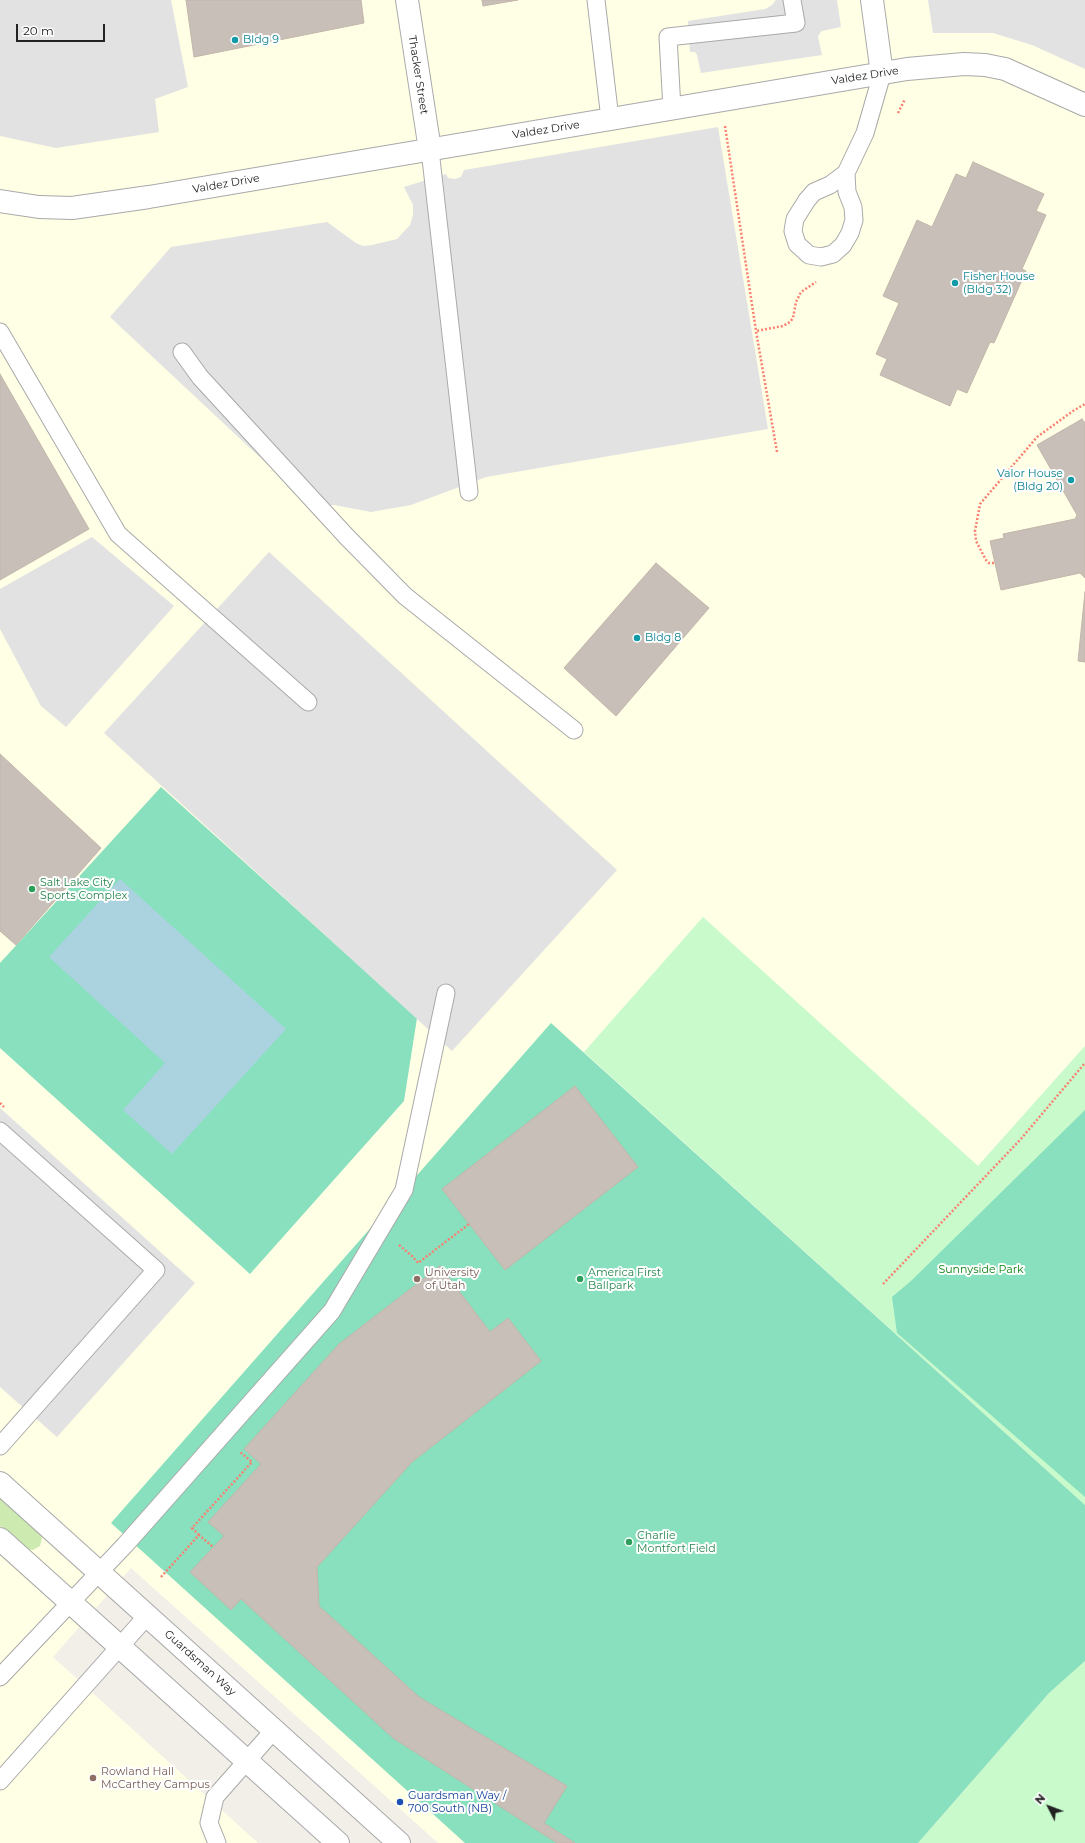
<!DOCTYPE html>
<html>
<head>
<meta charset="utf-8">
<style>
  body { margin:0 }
  #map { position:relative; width:1085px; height:1843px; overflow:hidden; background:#f2efe9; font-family:Montserrat,sans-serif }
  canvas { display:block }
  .north { position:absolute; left:1029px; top:1787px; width:40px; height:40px; -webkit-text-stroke:3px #fff; paint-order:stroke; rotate:312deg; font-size:11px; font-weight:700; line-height:16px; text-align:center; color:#222 }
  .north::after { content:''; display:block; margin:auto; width:14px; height:18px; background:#222; clip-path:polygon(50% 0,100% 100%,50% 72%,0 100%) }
  .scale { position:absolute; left:16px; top:24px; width:89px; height:18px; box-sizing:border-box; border:2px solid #222; border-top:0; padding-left:5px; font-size:12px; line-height:14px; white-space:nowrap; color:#222; -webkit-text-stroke:3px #fff; paint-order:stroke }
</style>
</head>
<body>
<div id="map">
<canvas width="1085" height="1843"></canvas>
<div class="north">N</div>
<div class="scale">20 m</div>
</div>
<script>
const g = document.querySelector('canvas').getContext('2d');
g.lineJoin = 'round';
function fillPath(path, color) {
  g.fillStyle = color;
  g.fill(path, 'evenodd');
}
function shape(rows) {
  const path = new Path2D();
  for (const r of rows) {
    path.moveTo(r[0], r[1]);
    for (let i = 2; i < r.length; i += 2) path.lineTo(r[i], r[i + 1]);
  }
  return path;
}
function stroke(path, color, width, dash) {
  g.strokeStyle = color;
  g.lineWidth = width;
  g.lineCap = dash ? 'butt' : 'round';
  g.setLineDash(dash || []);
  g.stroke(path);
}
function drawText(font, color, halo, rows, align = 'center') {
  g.font = font + ' Montserrat,sans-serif';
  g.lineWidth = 4;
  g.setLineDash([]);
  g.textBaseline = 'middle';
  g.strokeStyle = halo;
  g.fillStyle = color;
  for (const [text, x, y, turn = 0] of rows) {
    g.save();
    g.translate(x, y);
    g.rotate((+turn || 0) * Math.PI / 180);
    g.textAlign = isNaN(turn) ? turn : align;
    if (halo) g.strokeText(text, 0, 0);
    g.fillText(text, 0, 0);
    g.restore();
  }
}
fillPath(shape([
  [0,0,1085,0,1085,1046,978,1166,703,918,585,1052,1085,1505,1085,1661,1049,1693,918,1843,438,1843,131,1568,53,1657,258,1843,0,1843]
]), '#ffffe5');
fillPath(shape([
  [0,1495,39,1531,42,1538,40,1546,33,1550,27,1549,0,1526]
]), '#cdebb0');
fillPath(shape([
  [703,917,978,1166,1085,1046,1085,1505,584,1052],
  [1085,1661,1085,1843,918,1843,1049,1693]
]), '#c8facc');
fillPath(shape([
  [161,787,417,1018,404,1101,250,1274,0,1048,0,963],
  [551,1023,1085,1505,1085,1661,1049,1693,918,1843,465,1843,111,1523],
  [1085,1110,1085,1497,897,1333,892,1297,911,1281]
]), '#88e0be');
fillPath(shape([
  [0,0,171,0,188,87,155,99,159,132,56,148,0,136],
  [776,0,837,0,841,27,822,31,820,33,818,37,822,55,701,73,697,55,695,52,690,52,688,21,765,9,772,5],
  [928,0,1085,0,1085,69,1032,45,993,33,933,33],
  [718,127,768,429,486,477,411,505,371,512,334,505,313,507,110,317,171,247,327,222,356,243,363,246,372,245,397,239,410,225,413,215,413,205,404,187,446,174,448,178,455,179,461,177,464,170],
  [92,537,174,606,66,727,41,706,0,629,0,589],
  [269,552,617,870,452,1051,104,733],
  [0,1108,195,1283,57,1437,0,1387]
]), '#e2e2e2');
fillPath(shape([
  [120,879,286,1029,172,1154,123,1110,165,1063,49,957]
]), '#aad3df');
const building = shape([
  [186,0,361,0,364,23,194,57,186,0],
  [482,0,518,0,483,6,482,0],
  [973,162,1044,194,1036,211,1046,215,1022,269,1026,271,994,343,990,342,967,393,957,389,950,406,880,375,887,359,876,354,899,303,883,296,917,220,932,227,956,174,966,178,973,162],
  [0,374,89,529,0,580,0,374],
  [1082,419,1085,423,1085,578,1080,573,1001,590,990,541,1004,538,1003,534,1075,519,1077,515,1037,445,1082,419],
  [656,563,709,608,616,716,564,668,656,563],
  [1085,592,1085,662,1078,661,1085,592],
  [0,754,101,848,16,945,0,931,0,754],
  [575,1086,638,1167,505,1270,442,1189,575,1086],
  [440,1266,490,1332,508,1318,541,1361,412,1462,346,1535,317,1567,319,1606,419,1697,567,1786,544,1823,575,1843,557,1843,393,1738,241,1599,231,1610,190,1572,224,1536,208,1522,261,1464,244,1449,339,1344,440,1266]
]);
fillPath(building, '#c7bfb8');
stroke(building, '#c4b6ab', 1);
const service = shape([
  [596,0,610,119],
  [672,109,668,37,796,23,792,0],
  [430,150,469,492],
  [846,173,830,185,814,192,807,200,795,219,793,231,797,244,809,255,821,257,833,254,843,245,850,233,854,220,853,207,847,192,846,173,865,133,882,74],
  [0,332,118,534,308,702],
  [182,352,200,377,346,536,405,596,574,730],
  [0,1131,156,1270,0,1446],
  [0,1677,125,1545,332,1311,404,1190,446,993],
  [0,1781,147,1616],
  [217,1843,209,1823,215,1797,274,1730]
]);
const minor = shape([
  [407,0,430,150],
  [872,0,882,74],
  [0,201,39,207,72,208,149,197,907,69,964,64,985,65,1005,69,1085,105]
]);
const tertiary = shape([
  [0,1483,399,1843],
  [0,1539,338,1843]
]);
stroke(service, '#a9a9a9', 19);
stroke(minor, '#a9a9a9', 24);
stroke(tertiary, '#a9a9a9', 24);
stroke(shape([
  [898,113,905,99],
  [725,126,756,331],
  [777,452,756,331,783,326,790,322,793,318,796,302,801,292,816,282],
  [994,563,989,563,986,560,976,541,975,531,980,504,1037,437,1073,411,1085,404],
  [0,1103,4,1107],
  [399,1245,412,1256,418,1263,469,1224],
  [883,1284,1020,1140,1085,1063],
  [199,1535,192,1528,252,1462,240,1452],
  [161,1577,199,1535,213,1547]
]), '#fa8072', 2.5, [2, 2]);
stroke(service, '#fff', 17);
stroke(minor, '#fff', 22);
stroke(tertiary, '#fff', 22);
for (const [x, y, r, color] of [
  [235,40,4,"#0f9aa8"],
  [955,283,4,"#0f9aa8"],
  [1071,480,4,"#0f9aa8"],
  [637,638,4,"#0f9aa8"],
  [32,889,4,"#2e9e5b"],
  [417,1279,4,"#8d6e63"],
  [580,1279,4,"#2e9e5b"],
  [629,1542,4,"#2e9e5b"],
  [93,1778,4,"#8d6e63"],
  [400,1802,4,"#1a4fb4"]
]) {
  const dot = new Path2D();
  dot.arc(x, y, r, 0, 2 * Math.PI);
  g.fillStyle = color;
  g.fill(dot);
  stroke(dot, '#fff', 1.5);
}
drawText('11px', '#0d838f', '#fff', [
  ["Bldg 9",243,40],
  ["Fisher House",963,277],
  ["(Bldg 32)",963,290],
  ["Valor House",1063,474,"right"],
  ["(Bldg 20)",1063,487,"right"],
  ["Bldg 8",645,638]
], 'left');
drawText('11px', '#222', '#fff', [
  ["Thacker Street",418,75,81],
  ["Valdez Drive",865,76,-9],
  ["Valdez Drive",546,130,-9],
  ["Valdez Drive",226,184,-10],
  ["Guardsman Way",200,1663,42]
]);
drawText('11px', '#27864d', '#fff', [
  ["Salt Lake City",40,883],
  ["Sports Complex",40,896],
  ["America First",588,1273],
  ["Ballpark",588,1286],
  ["Charlie",637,1536],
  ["Montfort Field",637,1549]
], 'left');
drawText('11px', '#0c8416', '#fff', [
  ["Sunnyside Park",981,1270]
]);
drawText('11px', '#785e54', '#fff', [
  ["University",425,1273],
  ["of Utah",425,1286],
  ["Rowland Hall",101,1772],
  ["McCarthey Campus",101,1785]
], 'left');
drawText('11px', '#164399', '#fff', [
  ["Guardsman Way /",408,1796],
  ["700 South (NB)",408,1809]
], 'left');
</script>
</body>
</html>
